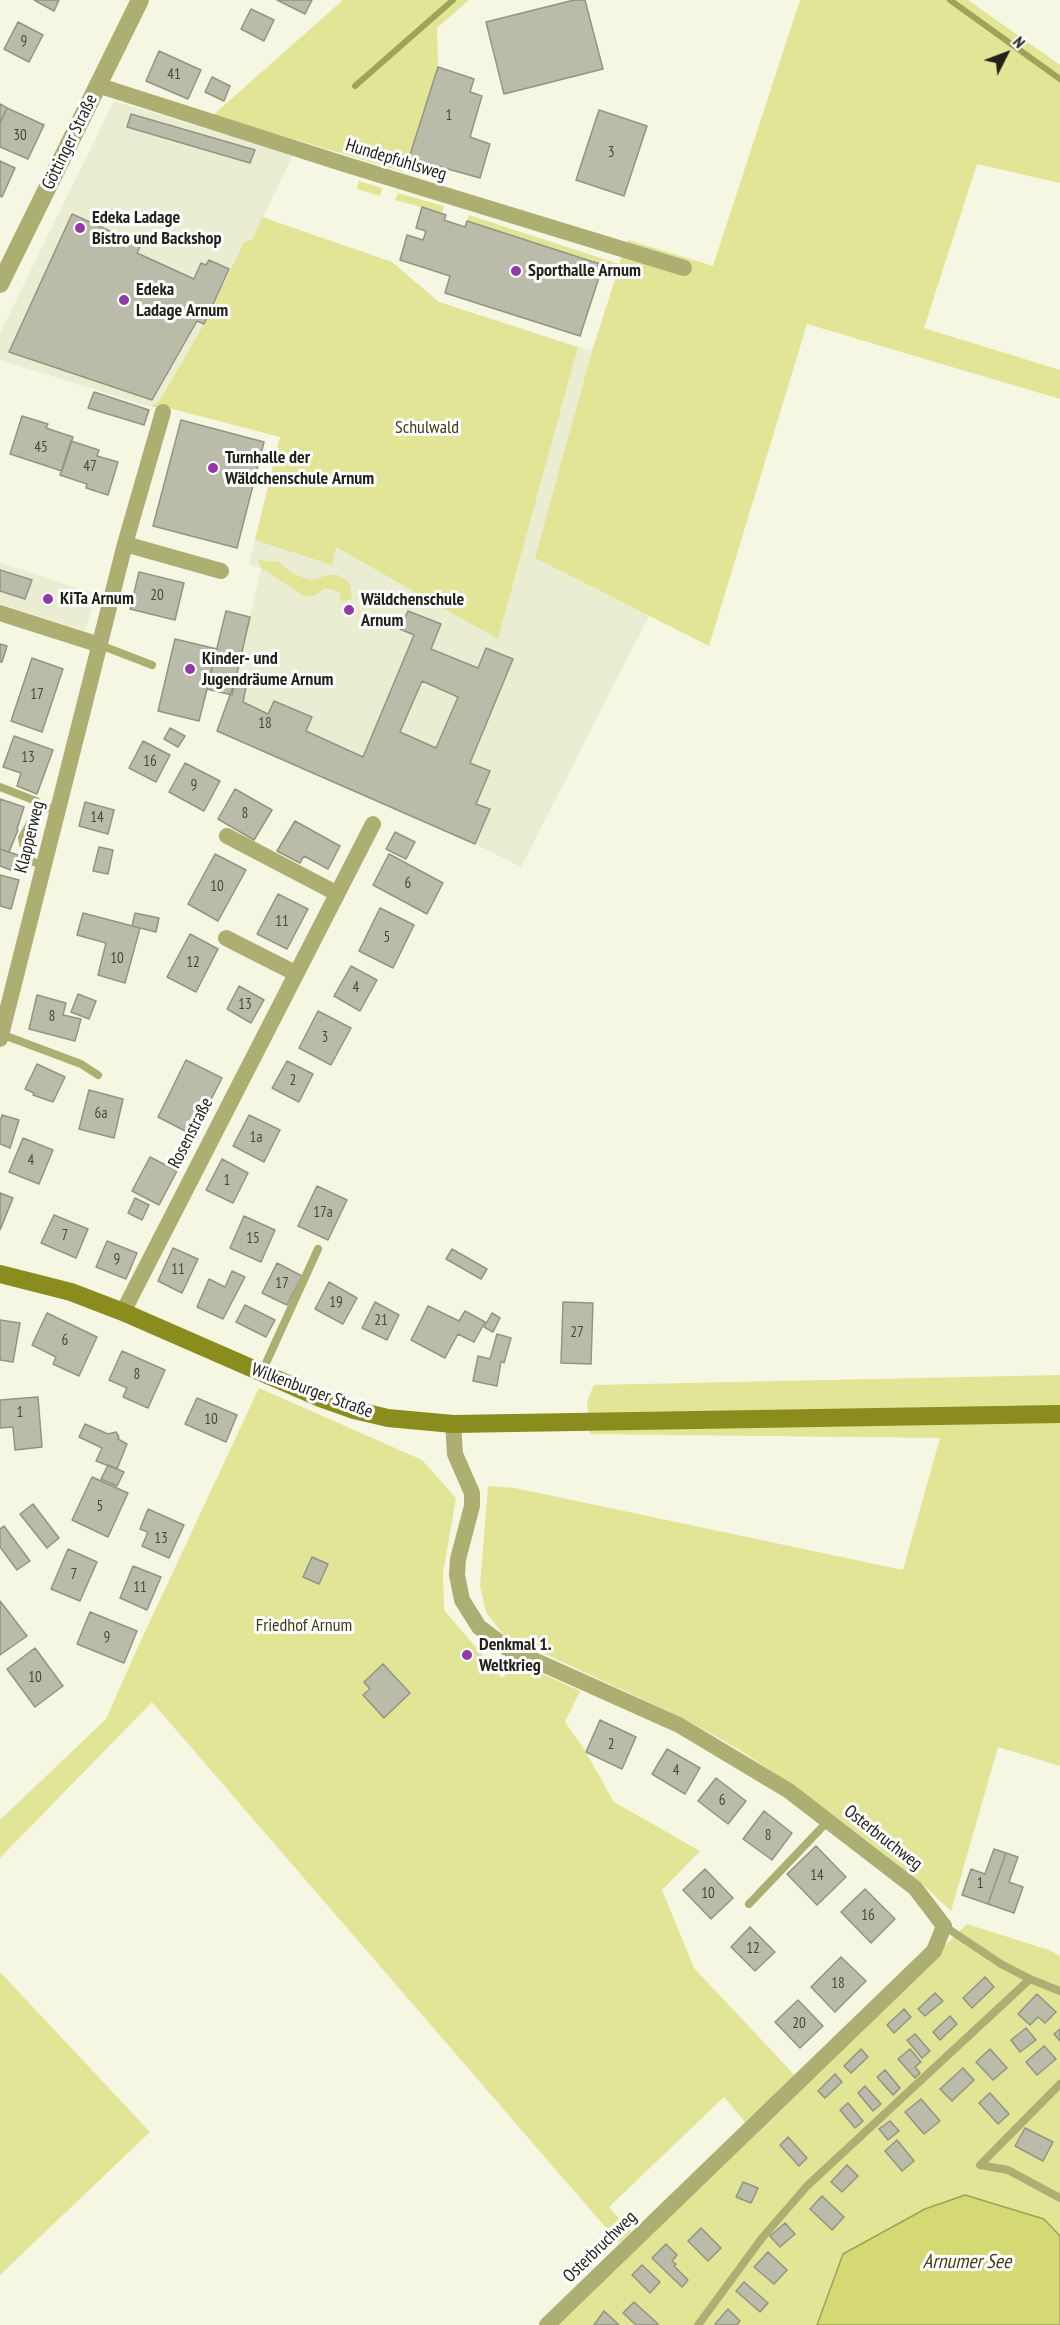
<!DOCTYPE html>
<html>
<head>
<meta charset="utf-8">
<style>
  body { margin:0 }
  #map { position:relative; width:1060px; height:2325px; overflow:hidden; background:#f5f7e3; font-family:"PT Sans Narrow",sans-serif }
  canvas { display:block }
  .north { position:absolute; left:976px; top:24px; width:60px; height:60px; -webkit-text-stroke:4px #fff; paint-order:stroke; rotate:48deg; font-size:16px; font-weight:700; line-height:24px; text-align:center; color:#22221b }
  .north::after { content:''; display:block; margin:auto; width:21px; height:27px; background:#22221b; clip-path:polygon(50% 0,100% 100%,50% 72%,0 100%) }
</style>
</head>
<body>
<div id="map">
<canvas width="1060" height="2325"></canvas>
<div class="north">N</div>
</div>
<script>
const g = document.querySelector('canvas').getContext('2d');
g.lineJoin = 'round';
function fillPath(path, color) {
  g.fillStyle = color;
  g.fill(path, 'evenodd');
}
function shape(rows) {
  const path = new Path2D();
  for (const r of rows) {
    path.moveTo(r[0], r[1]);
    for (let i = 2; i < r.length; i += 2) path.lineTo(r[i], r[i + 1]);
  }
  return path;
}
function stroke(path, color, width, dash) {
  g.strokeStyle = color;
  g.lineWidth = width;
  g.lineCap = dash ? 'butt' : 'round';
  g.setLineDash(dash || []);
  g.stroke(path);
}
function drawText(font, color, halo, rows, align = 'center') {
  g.font = font + ' "PT Sans Narrow",sans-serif';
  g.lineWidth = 6;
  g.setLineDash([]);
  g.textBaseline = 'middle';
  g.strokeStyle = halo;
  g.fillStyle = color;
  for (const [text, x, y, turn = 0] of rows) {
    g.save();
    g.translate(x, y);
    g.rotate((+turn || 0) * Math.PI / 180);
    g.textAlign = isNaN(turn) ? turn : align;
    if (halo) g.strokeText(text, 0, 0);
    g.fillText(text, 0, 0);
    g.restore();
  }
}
fillPath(shape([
  [114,101,293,155,252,240,244,242,204,324,160,400,151,407,0,360,0,333],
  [578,347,592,351,536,558,649,616,521,867,475,844,217,731,232,695,261,569,249,564,266,495,498,639],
  [0,563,97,594,85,631,0,604]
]), '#ebedd2');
fillPath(shape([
  [343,0,469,0,437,28,438,67,404,172,213,115],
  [800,0,968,0,1060,65,1060,183,977,164,924,328,1060,370,1060,399,807,324,709,646,535,558,592,351,618,270,467,221,469,215,619,264,628,240,713,266],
  [359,181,382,188,380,196,357,189],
  [398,193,444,206,442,213,395,200],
  [262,217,392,262,439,302,578,347,498,639,336,547,332,565,255,540,280,437,165,407,151,407,160,400,204,324,244,242,252,240],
  [258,560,279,562,292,573,310,580,329,575,338,575,350,583,352,599,341,602,339,592,325,588,314,596,304,596,261,568],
  [1060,1375,1060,1766,998,1747,951,1911,919,1881,868,1841,800,1790,738,1749,683,1718,504,1635,486,1612,480,1586,488,1486,515,1488,903,1570,940,1438,590,1434,587,1401,594,1385],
  [259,1388,422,1460,456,1498,443,1573,444,1610,502,1678,519,1663,580,1691,565,1722,584,1749,614,1802,700,1851,662,1890,694,1968,803,2084,967,1924,1049,1950,1060,1956,1060,2236,1044,2219,843,2254,817,2325,558,2325,754,2133,724,2097,609,2207,631,2232,619,2243,152,1702,0,1858,0,1820,106,1719,137,1649],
  [0,1972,150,2132,0,2275]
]), '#e1e595');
const water = shape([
  [965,2195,1044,2219,1060,2236,1060,2325,817,2325,843,2254,925,2209,965,2195]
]);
fillPath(water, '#d5d974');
stroke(water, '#9fa259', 1.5);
stroke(shape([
  [950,0,1060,79],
  [355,86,453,0]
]), '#9fa259', 6);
const building = shape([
  [34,0,59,0,54,11,34,0],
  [277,0,312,0,305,14,277,0],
  [574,0,585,0,603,69,504,94,486,22,574,0],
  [251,9,274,20,264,41,241,29,251,9],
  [18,22,43,35,29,62,4,49,18,22],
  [159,51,201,70,188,99,146,81,159,51],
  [438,67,474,79,470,92,482,96,470,137,490,144,480,178,409,158,438,67],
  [212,77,230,86,224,101,205,92,212,77],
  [0,104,7,108,0,123,0,104],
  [7,108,44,125,28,159,0,147,0,123,7,108],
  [599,110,647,126,624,196,576,180,599,110],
  [131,114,255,150,250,163,127,127,131,114],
  [0,161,15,168,2,197,0,196,0,161],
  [422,207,446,215,444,220,465,227,467,221,603,265,580,336,445,293,450,276,400,260,407,235,423,240,426,231,416,228,422,207],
  [72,214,141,245,137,253,194,279,201,263,206,265,209,260,229,269,204,324,197,321,152,400,9,352,72,214],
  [94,392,149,410,144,425,88,408,94,392],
  [22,416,48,424,46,428,73,437,62,471,10,454,22,416],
  [181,420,264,442,237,548,153,526,181,420],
  [71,441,99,450,97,456,118,462,108,495,86,488,87,484,60,475,71,441],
  [0,570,32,580,25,599,0,591,0,570],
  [139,572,184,583,175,620,130,609,139,572],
  [226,611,250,617,232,695,207,689,226,611],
  [408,611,441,624,431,649,478,668,486,648,513,659,470,763,490,771,476,804,490,809,475,844,217,731,234,684,246,687,243,702,268,714,274,701,312,717,306,731,363,757,414,635,400,629,408,611],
  [422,681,458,697,436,748,400,732,422,681],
  [175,639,217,649,199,721,158,711,175,639],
  [0,644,7,646,2,662,0,662,0,644],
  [32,658,63,669,42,732,11,721,32,658],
  [170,728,185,736,178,747,164,739,170,728],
  [14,736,53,750,37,794,17,786,21,773,3,767,14,736],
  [143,741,170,755,156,782,129,768,143,741],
  [185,763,220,781,204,811,169,792,185,763],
  [235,789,272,810,254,840,218,819,235,789],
  [0,799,24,807,17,829,18,830,9,852,0,849,0,799],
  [85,802,114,810,108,834,79,826,85,802],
  [295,821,340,846,328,869,304,856,300,863,277,851,295,821],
  [395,832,415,842,406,859,386,849,395,832],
  [99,847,113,850,108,874,93,871,99,847],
  [0,849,21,856,16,872,0,866,0,849],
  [215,854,246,870,218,921,188,904,215,854],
  [389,854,443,883,427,914,373,885,389,854],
  [0,875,19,880,11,909,0,906,0,875],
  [278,894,308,909,287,949,257,934,278,894],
  [380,908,414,925,393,968,359,951,380,908],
  [83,913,140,928,125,983,98,975,106,943,77,935,83,913],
  [135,913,159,918,156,932,132,926,135,913],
  [190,934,218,949,196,992,167,977,190,934],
  [351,966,377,980,360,1011,334,996,351,966],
  [239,986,264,1000,251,1023,227,1009,239,986],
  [78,994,96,1001,89,1019,71,1012,78,994],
  [37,995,66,1003,63,1015,81,1019,75,1041,29,1029,37,995],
  [318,1011,351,1028,331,1065,299,1048,318,1011],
  [186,1060,222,1078,193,1135,158,1117,186,1060],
  [287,1061,313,1074,299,1102,272,1088,287,1061],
  [37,1064,65,1077,53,1102,33,1095,34,1093,25,1089,37,1064],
  [89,1090,123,1099,114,1138,79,1129,89,1090],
  [2,1115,19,1120,10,1148,0,1144,0,1122,2,1115],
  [249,1115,280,1130,264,1162,233,1146,249,1115],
  [23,1138,53,1150,39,1184,9,1172,23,1138],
  [150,1157,177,1171,159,1205,132,1191,150,1157],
  [222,1159,248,1173,233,1203,206,1190,222,1159],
  [317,1186,347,1200,328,1240,298,1226,317,1186],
  [0,1193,13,1198,0,1230,0,1193],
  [135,1198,149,1205,142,1220,128,1213,135,1198],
  [54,1215,88,1229,76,1258,41,1243,54,1215],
  [244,1216,275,1230,261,1262,230,1248,244,1216],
  [107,1241,137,1253,126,1279,96,1267,107,1241],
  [173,1248,198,1259,182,1293,158,1281,173,1248],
  [452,1249,487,1269,481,1279,446,1259,452,1249],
  [277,1263,302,1276,287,1305,262,1293,277,1263],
  [232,1271,245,1277,223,1319,197,1307,209,1279,225,1287,232,1271],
  [329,1282,357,1298,343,1324,315,1309,329,1282],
  [375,1302,399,1315,387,1340,362,1328,375,1302],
  [563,1302,593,1303,591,1364,561,1363,563,1302],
  [245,1305,275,1320,266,1337,236,1322,245,1305],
  [428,1306,459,1321,465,1311,485,1322,474,1342,458,1334,445,1358,411,1340,428,1306],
  [47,1313,97,1337,79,1376,53,1364,56,1357,32,1345,47,1313],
  [492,1313,500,1318,493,1332,484,1327,492,1313],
  [0,1320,20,1323,13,1362,0,1360,0,1320],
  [497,1334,511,1338,504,1363,501,1361,497,1386,473,1381,478,1356,490,1359,497,1334],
  [122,1351,165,1370,148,1408,123,1397,127,1388,109,1380,122,1351],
  [38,1397,42,1447,15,1450,13,1427,0,1428,0,1400,38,1397],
  [197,1398,237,1415,226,1442,185,1424,197,1398],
  [85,1424,108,1434,116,1432,119,1437,118,1439,127,1444,117,1469,96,1461,102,1448,79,1437,85,1424],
  [108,1465,124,1472,117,1486,101,1479,108,1465],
  [92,1477,128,1493,108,1537,72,1520,92,1477],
  [33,1504,59,1538,47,1548,20,1514,33,1504],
  [148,1509,184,1525,169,1558,142,1546,148,1532,140,1529,148,1509],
  [4,1526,30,1561,17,1570,0,1547,0,1529,4,1526],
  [68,1549,97,1562,80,1601,51,1589,68,1549],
  [312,1557,328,1564,319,1584,303,1577,312,1557],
  [133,1566,161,1577,147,1610,120,1598,133,1566],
  [0,1601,27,1636,0,1655,0,1601],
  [90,1612,137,1631,124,1663,77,1644,90,1612],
  [35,1648,63,1686,35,1707,7,1669,35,1648],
  [383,1664,410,1693,384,1718,363,1695,370,1689,364,1682,383,1664],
  [600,1720,636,1737,622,1769,586,1752,600,1720],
  [667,1749,700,1768,685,1794,652,1774,667,1749],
  [716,1778,746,1801,728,1824,698,1801,716,1778],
  [764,1811,792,1833,772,1860,743,1839,764,1811],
  [816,1846,846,1877,817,1905,787,1874,816,1846],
  [994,1849,1006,1853,988,1904,962,1895,971,1869,985,1874,994,1849],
  [1006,1853,1018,1857,1009,1882,1023,1887,1014,1913,988,1904,1006,1853],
  [705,1869,733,1898,711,1919,683,1890,705,1869],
  [865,1889,895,1919,871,1943,841,1912,865,1889],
  [750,1927,775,1952,755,1971,731,1947,750,1927],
  [841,1957,866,1981,835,2012,811,1987,841,1957],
  [985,1977,994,1987,972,2008,963,1998,985,1977],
  [935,1993,943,2001,925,2016,918,2009,935,1993],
  [1037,1994,1056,2012,1045,2023,1038,2017,1030,2025,1018,2014,1037,1994],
  [798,2000,823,2026,800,2048,775,2022,798,2000],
  [904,2009,911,2017,894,2033,887,2025,904,2009],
  [950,2016,957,2024,940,2040,933,2032,950,2016],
  [1026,2028,1036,2040,1020,2052,1011,2040,1026,2028],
  [1060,2029,1060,2041,1054,2034,1060,2029],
  [915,2034,930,2051,922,2058,907,2040,915,2034],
  [1044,2046,1056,2059,1037,2075,1026,2062,1044,2046],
  [861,2049,868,2057,851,2073,844,2066,861,2049],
  [910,2049,921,2062,915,2067,920,2073,915,2078,898,2059,910,2049],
  [990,2049,1007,2068,993,2080,976,2062,990,2049],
  [963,2068,974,2080,952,2101,940,2089,963,2068],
  [885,2070,900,2088,893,2095,877,2077,885,2070],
  [835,2074,842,2082,825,2098,818,2091,835,2074],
  [865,2086,881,2104,873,2111,858,2093,865,2086],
  [990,2093,1009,2114,998,2124,979,2103,990,2093],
  [921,2099,940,2121,924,2134,905,2112,921,2099],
  [848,2103,863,2121,855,2128,840,2110,848,2103],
  [890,2121,899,2131,888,2140,879,2129,890,2121],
  [1025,2128,1053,2142,1043,2161,1015,2146,1025,2128],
  [788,2137,807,2158,799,2166,780,2145,788,2137],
  [897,2140,914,2161,902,2171,885,2151,897,2140],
  [847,2165,858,2176,842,2192,831,2182,847,2165],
  [743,2182,758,2188,751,2203,736,2197,743,2182],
  [822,2196,844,2217,832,2230,810,2209,822,2196],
  [785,2223,795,2234,780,2247,770,2236,785,2223],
  [701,2228,721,2248,708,2261,688,2241,701,2228],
  [666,2244,677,2255,672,2261,676,2264,674,2266,688,2280,682,2287,652,2258,666,2244],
  [768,2252,787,2270,774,2284,754,2267,768,2252],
  [642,2265,660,2282,650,2293,632,2275,642,2265],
  [744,2282,768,2303,760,2312,736,2291,744,2282],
  [634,2302,658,2324,656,2325,636,2325,623,2313,634,2302],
  [728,2309,740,2321,737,2325,716,2325,715,2324,728,2309],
  [604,2311,619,2325,594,2325,604,2311]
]);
fillPath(building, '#babca9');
stroke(building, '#939482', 1.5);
stroke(shape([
  [100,645,152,665],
  [0,787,36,801,45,808],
  [43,866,29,860,24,848,22,838,35,814,45,808,57,809],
  [1,1034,81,1064,98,1075],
  [261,1374,318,1249],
  [749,1904,829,1820],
  [944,1926,1001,1964,1030,1979],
  [1060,2084,980,2165,1008,2170,1060,2198],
  [698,2325,762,2238,807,2186,1030,1979,1060,1991]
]), '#acaf71', 8);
stroke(shape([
  [97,85,344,164,684,268],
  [125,544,221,571],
  [0,613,100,645],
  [227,836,336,893],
  [226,938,295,973],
  [0,1039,125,544,163,412],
  [123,1312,373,824],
  [453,1424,455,1454,472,1493,472,1506,458,1559,457,1575,462,1600,479,1627,507,1648,679,1725,789,1791,915,1888,944,1926,934,1951,547,2325]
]), '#acaf71', 16);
stroke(shape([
  [0,284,140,0]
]), '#acaf71', 18);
stroke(shape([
  [0,1274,71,1292,123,1312,320,1398,354,1410,388,1418,453,1424,1060,1414]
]), '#8a8c1d', 18);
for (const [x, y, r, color] of [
  [80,228,6,"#9339a5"],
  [516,271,6,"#9339a5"],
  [124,300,6,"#9339a5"],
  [213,468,6,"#9339a5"],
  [48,599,6,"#9339a5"],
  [349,610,6,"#9339a5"],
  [190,669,6,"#9339a5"],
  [467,1655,6,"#9339a5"]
]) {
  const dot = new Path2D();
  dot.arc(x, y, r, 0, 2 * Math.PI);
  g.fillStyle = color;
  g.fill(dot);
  stroke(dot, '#fff', 2);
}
drawText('15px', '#48483e', null, [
  ["9",24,42],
  ["41",174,75],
  ["1",449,116],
  ["30",20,136],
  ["3",611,153],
  ["45",41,448],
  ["47",90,467],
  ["20",157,596],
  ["17",37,695],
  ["18",265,724],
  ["13",28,758],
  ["16",150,762],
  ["9",194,786],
  ["8",245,814],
  ["14",97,818],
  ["6",408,884],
  ["10",217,887],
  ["11",282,922],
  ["5",387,938],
  ["10",117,959],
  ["12",193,963],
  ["4",356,988],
  ["13",245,1005],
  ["8",52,1017],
  ["3",325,1038],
  ["2",293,1081],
  ["6a",101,1114],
  ["1a",256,1138],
  ["4",31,1161],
  ["1",227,1181],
  ["17a",323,1213],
  ["7",65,1236],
  ["15",253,1239],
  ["9",117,1260],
  ["11",178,1270],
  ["17",282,1284],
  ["19",336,1303],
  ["21",381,1321],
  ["27",577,1333],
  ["6",65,1341],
  ["8",137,1375],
  ["1",20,1413],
  ["10",211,1420],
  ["5",100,1507],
  ["13",161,1539],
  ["7",74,1575],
  ["11",140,1588],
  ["9",107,1638],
  ["10",35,1678],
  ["2",611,1745],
  ["4",676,1771],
  ["6",722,1801],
  ["8",768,1836],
  ["14",817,1876],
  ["1",980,1884],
  ["10",708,1894],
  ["16",868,1916],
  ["12",753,1949],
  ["18",838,1984],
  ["20",799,2024]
]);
drawText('18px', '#22221b', '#fff', [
  ["Göttinger Straße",70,142,-64],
  ["Hundepfuhlsweg",396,160,17],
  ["Klapperweg",30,837,-76],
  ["Rosenstraße",191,1133,-63],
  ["Wilkenburger Straße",312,1391,20],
  ["Osterbruchweg",883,1838,38],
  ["Osterbruchweg",600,2247,-44]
]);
drawText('bold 18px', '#22221b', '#fff', [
  ["Edeka Ladage",92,218],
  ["Bistro und Backshop",92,239],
  ["Sporthalle Arnum",528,271],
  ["Edeka",136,290],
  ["Ladage Arnum",136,311],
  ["Turnhalle der",225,458],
  ["Wäldchenschule Arnum",225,479],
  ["KiTa Arnum",60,599],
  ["Wäldchenschule",361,600],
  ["Arnum",361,621],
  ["Kinder- und",202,659],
  ["Jugendräume Arnum",202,680],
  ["Denkmal 1.",479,1645],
  ["Weltkrieg",479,1666]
], 'left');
drawText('18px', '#3b3c11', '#fff', [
  ["Schulwald",427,428],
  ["Friedhof Arnum",304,1626]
]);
drawText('italic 20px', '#414218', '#fff', [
  ["Arnumer See",967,2262]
]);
</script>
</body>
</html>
